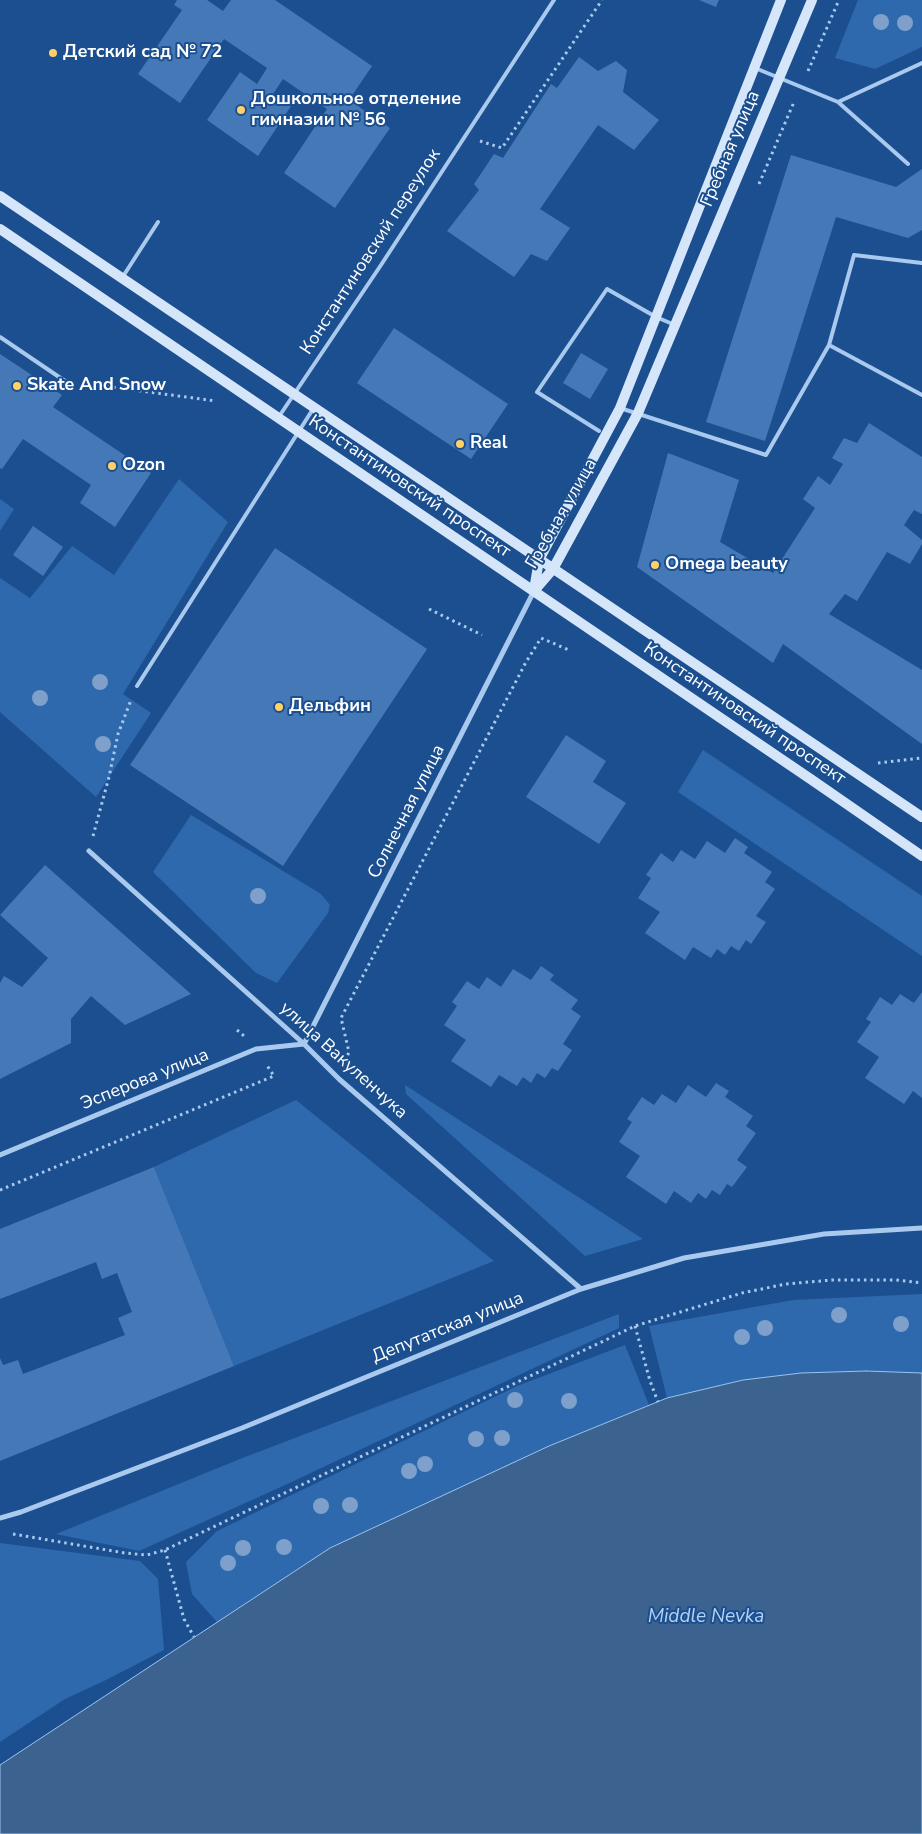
<!DOCTYPE html>
<html>
<head>
<meta charset="utf-8">
<style>
  body { margin:0 }
  canvas { display:block; background:#1b4f8f }
</style>
</head>
<body>
<canvas width="922" height="1834"></canvas>
<script>
const g = document.querySelector('canvas').getContext('2d');
g.lineJoin = 'round';
function fillPath(path, color) {
  g.fillStyle = color;
  g.fill(path, 'evenodd');
}
function shape(rows) {
  const path = new Path2D();
  for (const r of rows) {
    path.moveTo(r[0], r[1]);
    for (let i = 2; i < r.length; i += 2) path.lineTo(r[i], r[i + 1]);
  }
  return path;
}
function stroke(path, color, width, dash) {
  g.strokeStyle = color;
  g.lineWidth = width;
  g.lineCap = dash ? 'butt' : 'round';
  g.setLineDash(dash || []);
  g.stroke(path);
}
function drawText(font, color, halo, rows, align = 'center') {
  g.font = font + ' "Nunito Sans",sans-serif';
  g.lineWidth = 4;
  g.setLineDash([]);
  g.textBaseline = 'middle';
  g.strokeStyle = halo;
  g.fillStyle = color;
  for (const [text, x, y, turn = 0] of rows) {
    g.save();
    g.translate(x, y);
    g.rotate((+turn || 0) * Math.PI / 180);
    g.textAlign = isNaN(turn) ? turn : align;
    if (halo) g.strokeText(text, 0, 0);
    g.fillText(text, 0, 0);
    g.restore();
  }
}
fillPath(shape([
  [858,0,922,0,922,47,875,69,835,58],
  [179,479,228,522,123,694,151,713,96,797,0,712,0,578,30,598,72,546,114,575],
  [0,499,14,509,0,531],
  [703,750,922,896,922,956,678,792],
  [191,815,321,894,330,905,328,913,277,983,256,973,153,872],
  [405,1085,643,1239,585,1256,406,1094],
  [296,1100,494,1261,234,1366,154,1167],
  [922,1294,922,1373,866,1371,801,1373,743,1380,667,1398,649,1326,793,1300],
  [619,1314,619,1328,283,1486,139,1551,56,1534,240,1459],
  [625,1345,649,1405,549,1446,330,1548,217,1622,192,1594,186,1562,217,1531,517,1386],
  [0,1543,140,1561,158,1579,164,1650,106,1680,65,1699,0,1742]
]), '#2e69ad');
const water = shape([
  [866,1371,922,1373,922,1834,0,1834,0,1765,330,1548,549,1446,667,1398,743,1380,801,1373,866,1371]
]);
fillPath(water, '#3c6290');
stroke(water, '#9cc4f0', 1);
fillPath(shape([
  [177,0,207,0,223,11,231,0,275,0,372,66,349,100,390,128,335,208,284,173,327,109,283,79,273,94,291,106,258,156,207,120,240,72,257,84,267,68,224,39,180,103,138,74,182,10,174,5],
  [699,0,719,0,716,7],
  [579,57,598,71,616,61,627,70,623,92,659,120,634,150,598,125,540,209,570,228,547,261,531,254,514,277,447,231,479,190,474,184,494,154,503,158,551,84,557,88],
  [791,155,896,187,922,169,922,230,908,238,836,217,765,441,706,422],
  [394,328,508,404,471,459,357,383],
  [581,353,608,369,590,399,563,383],
  [0,354,62,395,53,407,151,473,115,527,80,503,91,485,23,439,2,469,0,468],
  [869,423,922,457,922,514,914,510,904,525,922,540,922,544,910,564,887,552,857,601,845,594,829,614,922,670,922,744,783,644,773,663,637,567,668,453,739,480,720,542,773,573,815,508,803,499,818,476,830,485,843,464,832,458,844,438,857,443],
  [33,526,63,547,43,576,13,555],
  [275,548,427,649,283,866,130,765],
  [566,735,606,761,593,782,626,803,599,844,526,797],
  [735,838,748,847,744,853,772,872,765,882,775,889,756,916,766,922,751,944,746,940,739,951,731,946,725,955,717,949,711,958,693,947,685,960,645,933,660,912,638,898,651,878,646,875,661,853,673,862,681,850,695,859,707,841,725,853],
  [45,865,191,994,125,1025,91,996,71,1019,71,1043,0,1079,0,983,4,976,22,987,48,958,0,915],
  [541,966,554,975,550,980,578,1000,571,1009,581,1016,563,1044,572,1050,558,1071,552,1068,545,1078,537,1073,531,1083,523,1077,517,1086,499,1075,491,1087,451,1061,466,1040,444,1025,457,1006,452,1002,467,981,479,989,487,977,501,987,513,969,531,980],
  [922,992,922,1098,913,1091,904,1104,865,1078,879,1057,857,1042,871,1022,866,1019,880,997,892,1005,900,994,914,1003],
  [716,1083,729,1091,725,1097,753,1116,746,1126,756,1133,737,1160,747,1167,732,1187,727,1184,720,1195,712,1190,706,1199,698,1193,691,1203,674,1191,666,1204,626,1177,640,1156,619,1142,632,1122,627,1119,642,1097,654,1105,662,1094,676,1103,688,1085,706,1097],
  [154,1167,234,1366,0,1461,0,1358,3,1365,18,1360,23,1374,125,1335,118,1318,132,1312,117,1273,102,1279,96,1262,0,1299,0,1229]
]), '#4478b7');
stroke(shape([
  [808,71,839,0],
  [480,141,502,148,602,0],
  [759,184,794,102],
  [81,383,216,401],
  [429,609,482,635],
  [878,763,922,758],
  [93,836,109,777,118,734,131,700],
  [237,1030,244,1036],
  [345,1061,349,1052,341,1018,526,662,541,638,569,650],
  [0,1190,274,1076,266,1064],
  [635,1326,650,1381,658,1402],
  [13,1534,125,1553,147,1555,165,1550,635,1326,742,1293,786,1284,832,1280,896,1280,922,1283],
  [165,1550,184,1619,194,1637]
]), '#a9c9ee', 3, [2.5, 4]);
stroke(shape([
  [755,68,838,102,908,164],
  [838,102,922,63],
  [122,278,158,222],
  [0,337,65,381],
  [829,345,922,395],
  [620,408,766,455,829,345,854,255,922,263],
  [278,418,381,265,554,0],
  [599,431,537,392,607,289,656,317,675,325],
  [137,686,313,409]
]), '#a9c9ee', 4);
stroke(shape([
  [89,851,304,1044,339,1079,581,1289],
  [0,1155,256,1049,304,1044,534,591],
  [0,1518,21,1512,242,1428,581,1289,684,1258,824,1234,922,1228]
]), '#a9c9ee', 5);
stroke(shape([
  [0,196,922,817],
  [0,229,812,780,922,856],
  [534,590,539,560,620,408,781,0],
  [534,591,553,569,638,413,812,0]
]), '#d6e6fa', 10);
g.fillStyle = '#7ea0ca';
for (const [x, y] of [
  [881,22],
  [905,23],
  [100,682],
  [40,698],
  [103,744],
  [258,896],
  [839,1315],
  [901,1324],
  [765,1328],
  [742,1337],
  [515,1400],
  [569,1401],
  [502,1438],
  [476,1439],
  [425,1464],
  [409,1471],
  [350,1505],
  [321,1506],
  [284,1547],
  [243,1548],
  [228,1563]
]) {
  g.beginPath();
  g.arc(x, y, 8, 0, 2 * Math.PI);
  g.fill();
}
for (const [x, y, r, color] of [
  [53,53,5,"#ffd166"],
  [241,110,5,"#ffd166"],
  [17,386,5,"#ffd166"],
  [460,444,5,"#ffd166"],
  [112,466,5,"#ffd166"],
  [655,565,5,"#ffd166"],
  [279,707,5,"#ffd166"]
]) {
  const dot = new Path2D();
  dot.arc(x, y, r, 0, 2 * Math.PI);
  g.fillStyle = color;
  g.fill(dot);
  stroke(dot, '#1b4f8f', 2);
}
drawText('bold 18px', '#fff', '#1b4f8f', [
  ["Детский сад № 72",63,53],
  ["Дошкольное отделение",251,100],
  ["гимназии № 56",251,121],
  ["Skate And Snow",27,386],
  ["Real",470,444],
  ["Ozon",122,466],
  ["Omega beauty",665,565],
  ["Дельфин",289,707]
], 'left');
drawText('18px', '#fff', '#1b4f8f', [
  ["Гребная улица",731,149,-67],
  ["Константиновский переулок",371,252,-57],
  ["Константиновский проспект",409,487,34],
  ["Гребная улица",562,514,-60],
  ["Константиновский проспект",744,714,34],
  ["Солнечная улица",407,812,-63],
  ["улица Вакуленчука",343,1061,42],
  ["Эсперова улица",145,1080,-22],
  ["Депутатская улица",448,1328,-22]
]);
drawText('italic 19px', '#b5d3f5', '#1b4f8f', [
  ["Middle Nevka",706,1617]
]);
</script>
</body>
</html>
